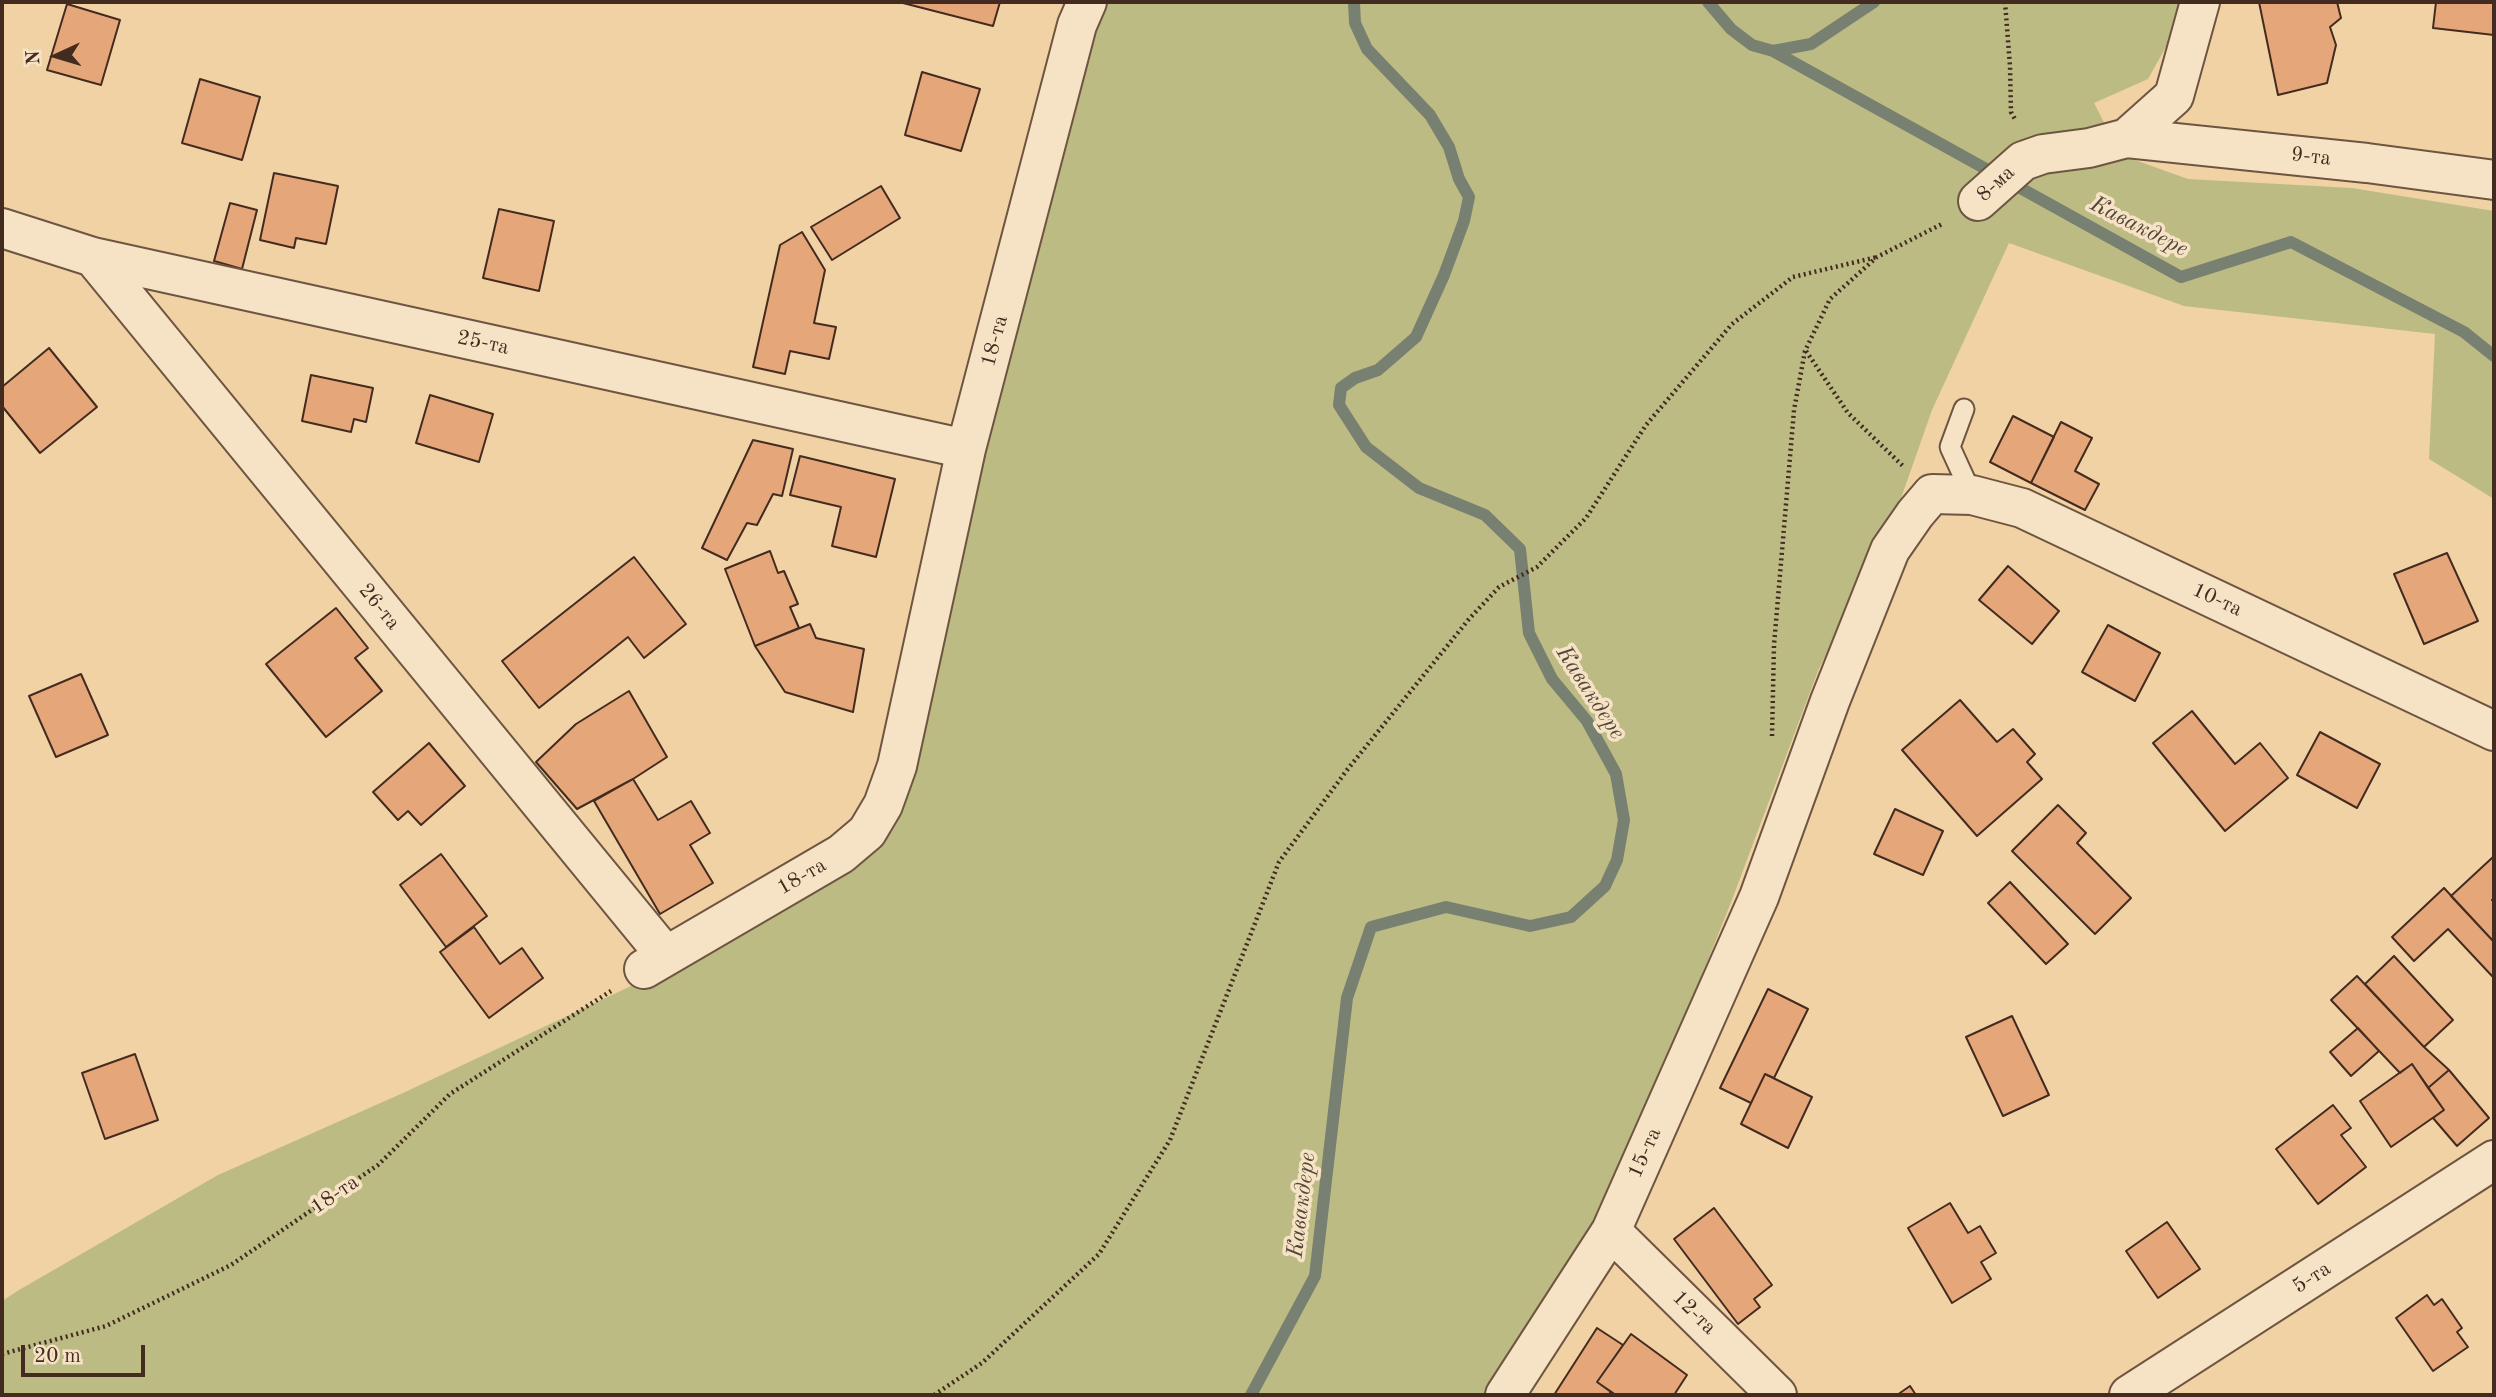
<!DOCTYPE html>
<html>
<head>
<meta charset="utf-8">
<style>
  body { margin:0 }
  #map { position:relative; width:2496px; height:1397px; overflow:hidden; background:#f1d2a5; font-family:"Old Standard TT",serif }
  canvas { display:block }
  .frame { position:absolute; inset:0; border:4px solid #432b20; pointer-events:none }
  .north { position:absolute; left:21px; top:21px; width:70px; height:70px; -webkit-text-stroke:5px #f6e2c4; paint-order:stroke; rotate:266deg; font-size:19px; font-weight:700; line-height:28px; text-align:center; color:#432b20 }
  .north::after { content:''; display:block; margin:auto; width:24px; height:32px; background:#432b20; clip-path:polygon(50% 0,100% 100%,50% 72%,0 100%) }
  .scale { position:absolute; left:21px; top:1345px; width:124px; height:32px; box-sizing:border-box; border:4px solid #432b20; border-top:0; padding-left:9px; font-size:21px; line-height:24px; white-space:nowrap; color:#432b20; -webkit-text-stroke:5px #f6e2c4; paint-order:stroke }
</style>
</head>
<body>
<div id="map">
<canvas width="2496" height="1397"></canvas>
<div class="frame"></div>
<div class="north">N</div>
<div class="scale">20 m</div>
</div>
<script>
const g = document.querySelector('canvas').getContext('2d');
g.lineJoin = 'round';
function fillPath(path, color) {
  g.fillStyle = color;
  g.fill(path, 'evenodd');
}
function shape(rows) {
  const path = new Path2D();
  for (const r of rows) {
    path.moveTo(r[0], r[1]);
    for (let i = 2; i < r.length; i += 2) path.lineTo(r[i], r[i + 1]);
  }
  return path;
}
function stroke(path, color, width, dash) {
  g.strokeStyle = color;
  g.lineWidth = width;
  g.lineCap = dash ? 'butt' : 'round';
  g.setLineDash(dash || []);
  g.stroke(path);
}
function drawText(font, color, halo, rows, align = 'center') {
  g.font = font + ' "Old Standard TT",serif';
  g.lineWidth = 7;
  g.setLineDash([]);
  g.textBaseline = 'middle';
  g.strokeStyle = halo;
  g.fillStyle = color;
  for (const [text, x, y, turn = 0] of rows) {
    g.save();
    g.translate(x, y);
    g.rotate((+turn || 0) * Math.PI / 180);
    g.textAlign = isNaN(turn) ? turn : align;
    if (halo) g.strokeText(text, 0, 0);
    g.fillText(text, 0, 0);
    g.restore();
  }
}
fillPath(shape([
  [1104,2,2185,2,2176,29,2148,79,2094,103,2121,155,2188,179,2352,188,2494,211,2494,499,2429,459,2435,334,2184,306,2009,243,1932,410,1899,504,1818,671,1730,905,1604,1218,1493,1395,2,1395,2,1301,19,1290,218,1175,403,1093,646,979,874,841,1072,96]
]), '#bdbb84');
stroke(shape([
  [1708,2,1731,29,1752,45,1773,51,1811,44,1874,2],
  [1773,51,2181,277,2291,242,2464,332,2494,356],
  [1251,1395,1315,1276,1347,998,1371,927,1446,907,1530,926,1571,917,1605,886,1617,860,1624,820,1616,774,1587,721,1552,679,1529,633,1520,549,1485,515,1419,488,1366,447,1339,405,1341,388,1355,378,1378,370,1416,337,1444,275,1464,221,1469,197,1459,179,1449,147,1430,115,1367,49,1355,23,1354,2]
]), '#788071', 12);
const building = shape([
  [899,2,1000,2,993,26,899,2],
  [2259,2,2337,2,2341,18,2330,27,2336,45,2327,83,2278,95,2259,2],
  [2436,2,2494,2,2494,35,2433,28,2436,2],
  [67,4,120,20,101,85,47,70,67,4],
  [922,72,980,89,961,151,905,135,922,72],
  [200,79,260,97,242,160,182,143,200,79],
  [274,173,338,186,326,244,296,238,294,248,260,240,274,173],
  [881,186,900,218,832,260,811,227,881,186],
  [230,203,257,210,242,269,214,261,230,203],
  [499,209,554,221,539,291,483,278,499,209],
  [802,232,825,270,814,323,836,327,829,359,790,351,785,374,753,367,780,245,802,232],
  [49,348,97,407,40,453,2,406,2,387,49,348],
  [311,375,373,388,366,422,354,419,351,432,302,421,311,375],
  [430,395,493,414,479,462,416,443,430,395],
  [2013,416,2054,437,2031,483,1990,462,2013,416],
  [2061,422,2092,438,2075,471,2099,484,2085,510,2031,483,2061,422],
  [753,440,793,449,782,496,773,494,757,525,747,523,727,560,702,548,753,440],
  [800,456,895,479,876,557,832,546,841,507,790,495,800,456],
  [770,551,778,573,784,571,798,604,790,607,799,628,755,646,725,569,770,551],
  [2447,553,2478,621,2424,644,2394,574,2447,553],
  [634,557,686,624,644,658,628,637,539,708,502,661,634,557],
  [2008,566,2059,611,2032,644,1979,600,2008,566],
  [336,608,368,648,355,658,382,691,326,737,266,664,336,608],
  [810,624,816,638,864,649,853,712,785,692,755,646,810,624],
  [2108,625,2160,653,2135,701,2082,672,2108,625],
  [81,674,108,735,56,757,29,696,81,674],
  [629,691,667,757,633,779,577,809,536,762,576,724,629,691],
  [1960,700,1997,742,2013,729,2035,754,2027,762,2042,779,1977,836,1902,750,1960,700],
  [2192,711,2235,764,2260,743,2288,778,2225,831,2153,743,2192,711],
  [2320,732,2380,764,2357,808,2297,775,2320,732],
  [429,743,465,786,421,825,408,811,398,820,373,792,429,743],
  [633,779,658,820,691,801,710,833,690,845,713,883,660,914,594,801,633,779],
  [2058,805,2086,833,2077,843,2131,898,2095,934,2012,851,2058,805],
  [1895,809,1943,831,1923,875,1874,854,1895,809],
  [441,854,487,916,446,947,400,885,441,854],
  [2493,857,2494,899,2492,900,2494,903,2494,942,2451,896,2493,857],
  [2010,882,2068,944,2046,964,1988,903,2010,882],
  [2444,888,2494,942,2494,974,2492,976,2448,929,2414,961,2392,937,2444,888],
  [474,927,500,964,522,948,543,978,489,1018,440,952,474,927],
  [2394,956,2453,1020,2424,1047,2365,984,2394,956],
  [2357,976,2424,1047,2449,1070,2428,1088,2412,1064,2400,1073,2331,1000,2357,976],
  [1768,989,1808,1009,1774,1078,1765,1074,1751,1103,1720,1088,1768,989],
  [2012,1016,2049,1095,2003,1116,1966,1037,2012,1016],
  [2358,1028,2379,1051,2351,1076,2330,1052,2358,1028],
  [135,1054,158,1120,105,1139,82,1073,135,1054],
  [2412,1064,2444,1110,2391,1147,2360,1101,2412,1064],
  [2449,1070,2489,1118,2457,1146,2433,1118,2444,1110,2428,1088,2449,1070],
  [1765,1074,1812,1097,1788,1148,1741,1124,1765,1074],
  [2333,1105,2351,1128,2341,1135,2366,1167,2318,1204,2276,1149,2333,1105],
  [1950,1203,1968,1233,1980,1226,1996,1253,1981,1262,1991,1279,1952,1303,1908,1228,1950,1203],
  [1714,1208,1772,1285,1754,1299,1760,1307,1738,1324,1674,1239,1714,1208],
  [2167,1222,2200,1269,2158,1298,2126,1251,2167,1222],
  [2427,1295,2434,1305,2442,1299,2462,1328,2457,1332,2468,1347,2433,1371,2396,1318,2427,1295],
  [1597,1328,1623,1345,1597,1382,1611,1392,1608,1395,1554,1395,1597,1328],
  [1631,1334,1687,1375,1674,1395,1616,1395,1597,1382,1631,1334],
  [1910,1386,1916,1395,1897,1395,1910,1386]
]);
fillPath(building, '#e5a77a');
stroke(building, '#432b20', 2);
const service = shape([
  [1964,409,1950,447,1972,495]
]);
const minor = shape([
  [2127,138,2367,163,2494,180],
  [1978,201,2023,161,2043,154,2089,148,2127,138,2174,96,2200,2],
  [2,228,93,257,966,449],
  [93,257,666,956],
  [644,969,841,854,867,832,883,805,897,766,966,449,1077,25,1087,2],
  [1611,1231,1777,1395],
  [1505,1395,1611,1231,1759,897,1830,701,1890,550,1915,514,1932,494,1972,495,2022,508,2494,731],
  [2129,1395,2494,1160]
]);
stroke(service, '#6e5541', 23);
stroke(minor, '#6e5541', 42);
stroke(shape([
  [2005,2,2010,66,2011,112,2016,121],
  [1806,351,1848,413,1904,467],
  [1772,736,1774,645,1794,410,1805,351,1830,299,1877,257,1944,223],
  [2,1354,106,1326,231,1265,378,1165,450,1094,611,991],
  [934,1395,982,1363,1099,1254,1170,1140,1279,862,1347,770,1469,619,1499,587,1537,567,1586,518,1646,425,1732,324,1793,277,1877,257]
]), '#432b20', 4.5, [2, 3.5]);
stroke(service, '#f6e2c4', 19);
stroke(minor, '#f6e2c4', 38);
drawText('21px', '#432b20', '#f6e2c4', [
  ["9-та",2311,157,6],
  ["8-ма",1996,184,-42],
  ["18-та",995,341,-75],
  ["25-та",483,343,12],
  ["10-та",2217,600,25],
  ["26-та",379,607,51],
  ["18-та",802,877,-30],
  ["15-та",1645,1153,-66],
  ["18-та",335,1195,-34],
  ["5-та",2312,1278,-33],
  ["12-та",1694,1313,45]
]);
drawText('italic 23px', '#55473b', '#f6e2c4', [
  ["Кавакдере",2139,227,27],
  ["Кавакдере",1590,693,57],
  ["Кавакдере",1302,1205,-83]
]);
</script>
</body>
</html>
